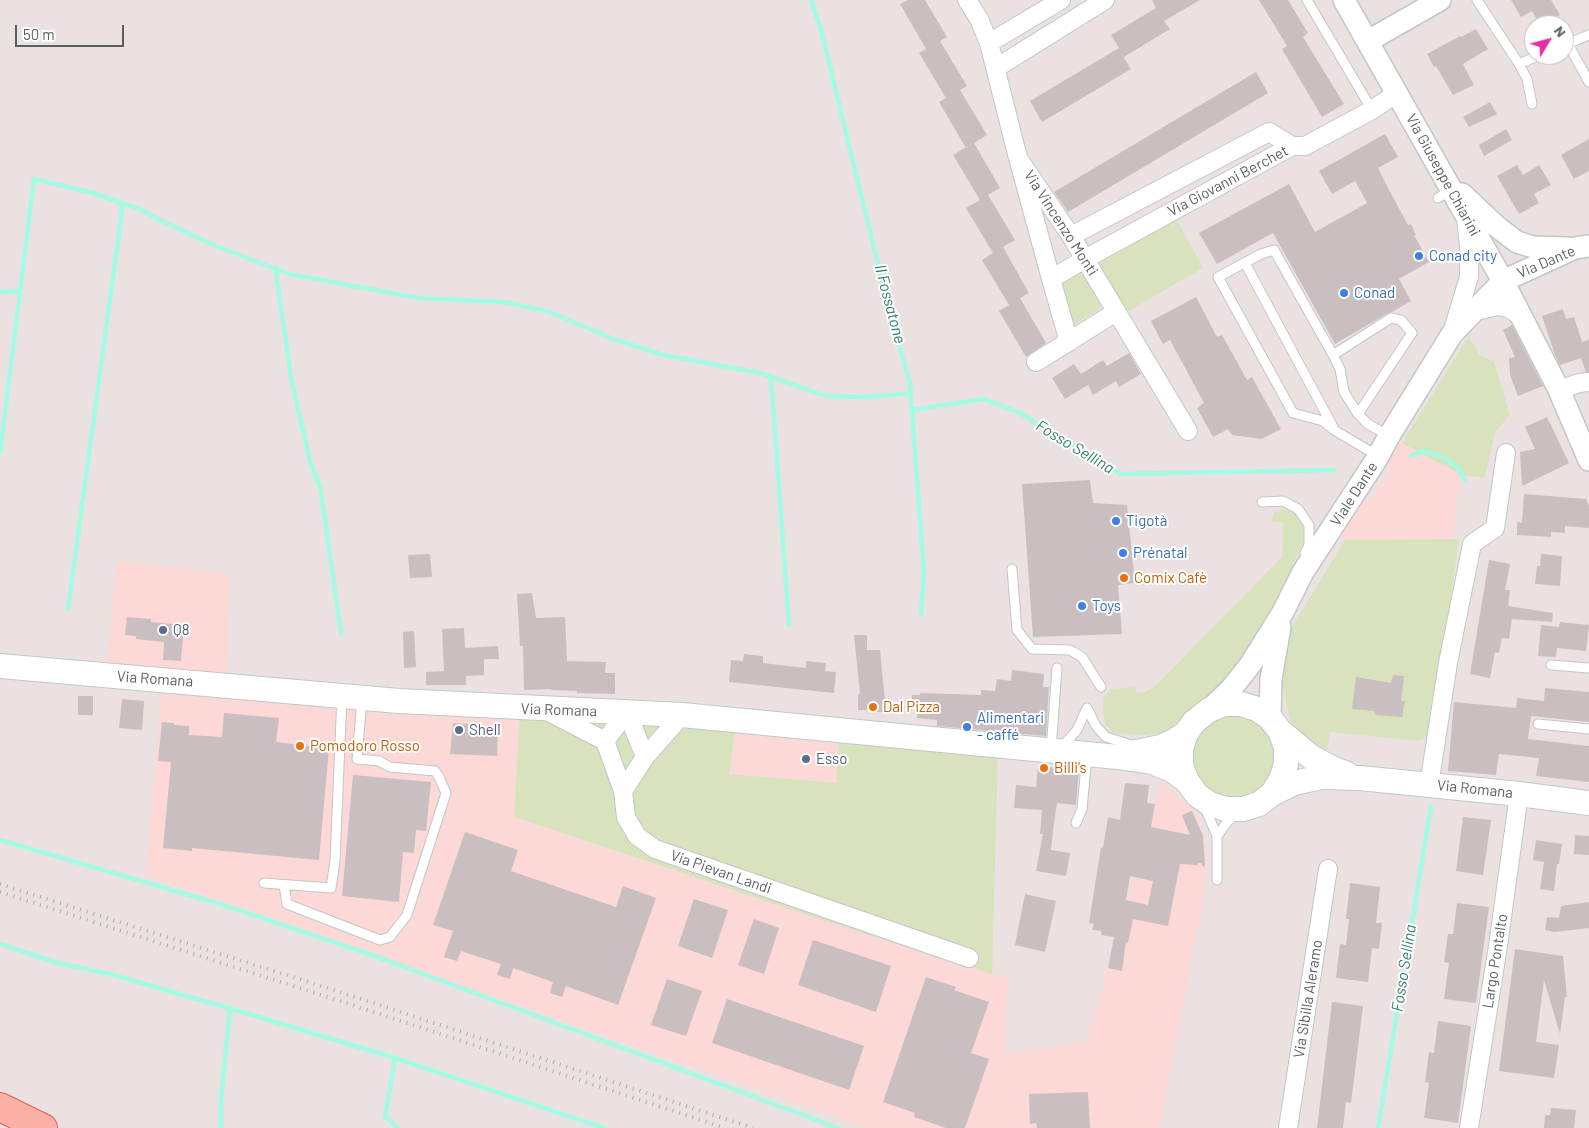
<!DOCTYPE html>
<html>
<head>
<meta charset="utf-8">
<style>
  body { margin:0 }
  #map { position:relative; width:1589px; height:1128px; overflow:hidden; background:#ece1e1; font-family:Barlow,sans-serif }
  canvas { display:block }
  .north { position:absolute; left:1524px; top:15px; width:50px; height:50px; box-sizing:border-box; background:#fff; border:1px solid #bdc0bf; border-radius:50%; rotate:53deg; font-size:14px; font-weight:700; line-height:20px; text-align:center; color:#596160 }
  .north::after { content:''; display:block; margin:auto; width:18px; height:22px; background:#e132a2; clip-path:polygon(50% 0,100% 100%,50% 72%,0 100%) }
  .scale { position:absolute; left:15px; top:25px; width:109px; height:22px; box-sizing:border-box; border:2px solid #596160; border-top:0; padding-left:6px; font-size:15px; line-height:18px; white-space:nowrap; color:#596160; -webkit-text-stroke:4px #fff; paint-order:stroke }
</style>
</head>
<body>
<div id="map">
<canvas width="1589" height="1128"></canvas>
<div class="north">N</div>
<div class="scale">50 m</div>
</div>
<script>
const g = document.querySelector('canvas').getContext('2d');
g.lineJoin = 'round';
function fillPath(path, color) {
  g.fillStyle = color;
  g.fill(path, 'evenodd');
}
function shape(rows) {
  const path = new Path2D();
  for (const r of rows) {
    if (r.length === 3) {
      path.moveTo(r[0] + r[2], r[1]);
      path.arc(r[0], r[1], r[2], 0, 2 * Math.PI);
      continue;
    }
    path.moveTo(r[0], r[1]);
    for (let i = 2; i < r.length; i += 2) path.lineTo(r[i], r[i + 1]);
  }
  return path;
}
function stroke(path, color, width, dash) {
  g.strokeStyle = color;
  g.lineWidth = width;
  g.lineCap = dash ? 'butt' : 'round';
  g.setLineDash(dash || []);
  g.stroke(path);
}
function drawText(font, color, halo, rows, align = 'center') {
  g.font = font + ' Barlow,sans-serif';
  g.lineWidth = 4;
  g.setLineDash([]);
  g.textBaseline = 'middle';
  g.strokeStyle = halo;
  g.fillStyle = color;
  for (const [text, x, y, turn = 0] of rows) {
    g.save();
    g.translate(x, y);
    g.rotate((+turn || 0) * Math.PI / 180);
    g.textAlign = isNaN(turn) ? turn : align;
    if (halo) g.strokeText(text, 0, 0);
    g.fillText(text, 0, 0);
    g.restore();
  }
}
fillPath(shape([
  [1389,436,1461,475,1452,539,1345,540,1331,529,1355,494,1368,502,1390,471,1376,460],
  [117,561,229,574,227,685,520,708,514,817,831,923,1008,978,1004,1054,1087,1041,1161,783,1194,808,1205,837,1207,868,1205,890,1159,1128,869,1128,146,875,162,680,105,675],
  [736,721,839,731,836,783,729,774]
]), '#fcd8d6');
fillPath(shape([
  [1176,218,1203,268,1127,312,1100,269,1100,261],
  [1083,272,1102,307,1072,326,1059,285],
  [1469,336,1479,354,1494,362,1510,415,1495,432,1485,478,1461,475,1402,443],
  [1282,509,1295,511,1304,526,1304,541,1294,562,1286,584,1229,679,1200,711,1168,732,1141,735,1114,733,1105,725,1103,712,1103,698,1111,689,1136,687,1136,693,1145,692,1156,685,1282,557,1283,522,1271,522,1274,513],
  [1459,539,1433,733,1419,741,1330,732,1326,756,1306,742,1291,723,1281,680,1282,643,1345,540],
  [520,708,735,732,729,774,836,783,839,743,998,756,992,974,831,923,514,817],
  [1234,756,42]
]), '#d8e3be');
stroke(shape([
  [811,0,821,30,888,305,910,384,924,573,921,615],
  [275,268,292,383,311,465,320,486,341,633],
  [0,292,20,291],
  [771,378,789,625],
  [912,410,984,399,1020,413,1120,474,1334,470],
  [0,453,34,179,93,193,137,208,166,223,218,247,289,274,418,298,505,302,550,312,611,338,663,355,760,373,826,396,865,397,911,393],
  [1411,456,1423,451,1441,456,1457,467,1465,480],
  [68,609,123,203],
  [0,840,230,907,386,960,838,1128],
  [0,944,58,963,114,975,249,1014,395,1058,604,1128],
  [395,1058,385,1117,398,1128],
  [221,1128,221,1101,230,1008],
  [1378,1128,1431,807]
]), '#a2fbe2', 4.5);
fillPath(shape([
  [908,0,925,0,947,37,940,41,967,86,960,90,987,135,974,143,1000,188,988,195,1015,240,1003,247,1029,293,1020,298,1046,343,1026,357,999,311,1009,305,982,260,993,253,966,208,980,200,953,155,973,143,966,148,939,102,946,98,919,53,926,49,900,4],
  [1152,0,1200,0,1164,21,1170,29,1124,57,1121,53,1131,69,1042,122,1030,101,1119,48,1111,35,1156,8],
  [1259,0,1288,0,1308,33,1303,37,1344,104,1322,117,1282,49,1287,46],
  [1511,0,1551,0,1560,15,1544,25,1540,25,1532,11,1521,17],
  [1476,29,1488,49,1463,64,1474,85,1453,95,1436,66,1434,67,1427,54,1460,36,1461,37],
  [1256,72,1268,93,1068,212,1054,192],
  [1490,102,1497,114,1469,127,1463,117],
  [1506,129,1512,140,1484,156,1479,145],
  [1385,134,1398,157,1378,168,1387,186,1408,225,1411,224,1416,235,1414,235,1429,262,1399,279,1411,301,1392,312,1388,313,1335,344,1273,233,1217,264,1199,233,1289,184,1315,232,1367,203,1355,181,1332,194,1319,171],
  [1589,139,1589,171,1574,179,1561,155],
  [1517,165,1523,175,1539,165,1551,185,1534,194,1539,203,1519,214,1497,176],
  [1196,297,1217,337,1222,335,1247,380,1252,377,1281,429,1262,439,1232,435,1228,429,1213,437,1197,408,1204,403,1170,340,1163,344,1151,321],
  [1563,309,1566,319,1574,317,1582,342,1589,340,1589,372,1586,372,1581,358,1560,365,1555,355,1542,316],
  [1512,325,1543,386,1518,396,1510,375,1509,358,1515,357,1503,330],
  [1129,353,1141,374,1119,387,1116,381,1093,395,1088,385,1065,399,1052,378,1074,364,1081,374,1103,360,1107,366],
  [1547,417,1569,463,1522,486,1520,452,1535,449,1525,427],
  [1090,480,1093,503,1127,505,1135,583,1118,585,1122,634,1033,637,1022,484],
  [1524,494,1586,499,1589,506,1589,528,1565,526,1565,533,1551,532,1551,537,1517,535,1517,522,1522,523],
  [430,554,432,577,410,578,408,555],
  [1541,554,1562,556,1560,586,1535,584,1537,566,1540,566],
  [1489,560,1510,564,1505,590,1510,590,1508,606,1553,613,1552,622,1512,619,1509,639,1502,638,1499,653,1495,652,1490,678,1470,674],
  [532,593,536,618,565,617,567,661,606,662,605,673,615,673,615,694,577,693,577,691,551,690,551,689,524,690,523,646,520,646,517,594],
  [127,617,151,619,151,622,184,625,181,661,163,660,164,642,136,639,136,636,125,635],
  [1560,622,1589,625,1586,651,1557,648,1556,657,1538,656,1541,625,1559,627],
  [464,628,465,648,498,646,499,659,484,659,484,675,466,676,466,685,426,685,426,672,444,671,442,629],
  [414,631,416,667,404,668,403,632],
  [854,635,867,635,867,650,880,650,886,712,870,712,870,710,858,710,858,694,860,694],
  [744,654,763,656,763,663,806,668,806,661,826,663,825,671,836,672,834,693,729,682,731,660,743,661],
  [1012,670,1044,674,1043,687,1049,687,1046,736,937,726,937,720,917,718,917,707,912,707,912,695,920,695,920,693,981,695,981,690,995,691,997,679,1011,681],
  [1393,675,1404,676,1401,701,1405,701,1402,717,1375,715,1374,711,1352,709,1356,677,1391,683],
  [1545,688,1589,692,1589,722,1531,716,1528,739,1589,746,1589,782,1536,776,1539,758,1499,754,1496,775,1448,771,1454,702,1516,708,1517,698,1544,701],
  [78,696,93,696,93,715,78,715],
  [122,699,144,701,142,730,119,728],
  [224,713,279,718,276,742,329,748,319,860,192,848,192,851,163,848,171,762,158,761,162,722,174,723,174,725,189,726,189,735,222,737],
  [453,723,469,724,468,730,498,732,497,756,450,754],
  [1038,766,1079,770,1076,805,1057,803,1054,822,1051,850,1070,853,1066,876,1036,871,1043,834,1040,834,1042,810,1014,808,1016,785,1036,787],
  [353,775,431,782,426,831,416,830,414,853,403,852,399,902,342,896],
  [1125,783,1149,785,1147,803,1155,804,1151,827,1190,835,1182,815,1192,811,1203,836,1205,866,1203,867,1201,863,1198,863,1198,865,1180,864,1168,926,1133,919,1128,943,1126,942,1122,971,1108,968,1114,937,1101,935,1102,931,1092,930,1094,924,1089,923,1101,847,1103,848,1108,817,1120,820],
  [1130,876,1153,881,1148,905,1126,900],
  [1463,817,1491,820,1483,875,1456,871],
  [465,832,518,850,511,871,616,907,623,886,656,898,618,1005,566,986,562,997,550,993,553,982,513,968,510,979,497,975,501,964,461,951,457,961,444,957,453,931,433,925],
  [1575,835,1589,836,1589,855,1574,854],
  [1536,840,1562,844,1559,864,1557,864,1554,891,1540,889,1544,862,1533,860],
  [1350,883,1380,887,1376,923,1382,923,1379,949,1372,948,1368,982,1336,978,1340,944,1346,945,1349,919,1346,919],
  [1025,894,1056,901,1045,952,1015,945],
  [694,899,728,910,712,958,678,946],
  [1589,902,1589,928,1554,932,1545,930,1547,917,1559,918,1561,906],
  [1457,903,1489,907,1476,1003,1444,999,1449,963,1444,962,1448,934,1453,934],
  [754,919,779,928,764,974,738,965],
  [813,940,891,966,876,1012,798,985],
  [1515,949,1563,956,1567,997,1565,997,1560,1034,1544,980,1536,1042,1559,1045,1554,1078,1499,1071],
  [926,977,956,987,954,990,989,1002,971,1053,989,1059,965,1128,946,1128,914,1117,915,1113,883,1102],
  [667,979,702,991,686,1036,651,1025],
  [727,999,864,1046,849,1090,712,1043],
  [1332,1002,1363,1006,1351,1103,1346,1102,1343,1128,1317,1128],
  [1438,1021,1471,1026,1458,1123,1424,1118,1429,1083,1425,1082,1429,1052,1434,1053],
  [1088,1092,1090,1128,1037,1128,1036,1123,1030,1124,1029,1094],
  [1551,1108,1576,1110,1574,1128,1544,1128,1545,1115,1550,1115]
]), '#c9bfc0');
const service = shape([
  [1307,0,1372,110],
  [1477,0,1519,64,1540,55],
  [1568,44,1589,82],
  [1564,45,1589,35],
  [1519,64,1527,79,1532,104],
  [1438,198,1452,189],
  [1245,263,1333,427],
  [1333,355,1340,369,1344,392,1358,414],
  [1378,456,1334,430,1323,421,1293,413,1218,277,1261,254,1274,250,1333,355,1391,318,1401,320,1412,333,1358,414,1368,424,1389,436],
  [1262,502,1283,501,1298,509,1309,525,1309,545,1305,553],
  [1012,569,1017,630,1032,649,1070,650,1082,657,1101,687],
  [1551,665,1589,668],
  [1087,708,1096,726,1106,737,1135,746],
  [1538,724,1589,729],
  [1061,748,1077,730,1087,708],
  [1051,750,1057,668],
  [1205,808,1217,836,1217,880],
  [1076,823,1082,809,1087,755],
  [1217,836,1228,821,1237,814],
  [264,883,331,888,335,861,342,696],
  [284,885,287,904,380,940,390,937,407,915,446,793,439,777,435,771,390,767,379,761,357,759,362,698]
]);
const minor = shape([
  [967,0,979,19,989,43,1018,158,1071,236,1188,431],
  [989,43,1061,0],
  [996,68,1105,0],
  [1018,158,1051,279,1085,259,1292,146,1305,146,1372,110,1397,93],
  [1071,236,1269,132,1292,146],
  [1051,279,1069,342],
  [1472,312,1497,306,1508,308,1521,316],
  [1452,333,1469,277,1469,246,1466,220],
  [1036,362,1116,312],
  [1559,390,1579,383,1589,382],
  [547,711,605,741,623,791,626,817,637,836,655,849,969,958],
  [627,712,645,757],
  [605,741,627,712],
  [1429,785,1448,663,1472,544,1495,528,1506,453],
  [623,791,645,757,682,715],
  [1288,1128,1328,869],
  [1469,1128,1498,946,1519,794]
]);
const tertiary = shape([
  [1344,0,1503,281,1559,390,1589,460],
  [1368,41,1440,0],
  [1462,194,1496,226,1517,242,1533,247,1568,248],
  [1209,710,1231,689,1250,665,1283,612,1303,572,1376,460,1389,436,1452,334,1503,281,1575,248,1589,246],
  [1270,718,1271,679,1280,627]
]);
const secondary = shape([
  [0,666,399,701,682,715,1118,757,1152,762,1172,770,1187,781,1197,795,1210,804,1226,809,1243,809,1259,804,1272,794,1281,780,1286,764,1286,747,1280,731,1270,718,1257,709,1241,704,1224,704,1209,710,1194,722,1186,733,1181,749,1181,766,1187,781],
  [1280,731,1311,757,1334,769,1347,774],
  [1127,754,1160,747,1174,741,1186,733],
  [1272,794,1294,783,1322,777,1360,778,1519,794,1589,803]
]);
const primary = shape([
  [0,1107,43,1128]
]);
stroke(service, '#c0c7c6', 11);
stroke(minor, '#c0c7c6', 20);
stroke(tertiary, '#c0c7c6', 24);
stroke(secondary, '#c0c8c8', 26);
stroke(primary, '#ea5b5b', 30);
stroke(service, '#fff', 9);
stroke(minor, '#fff', 18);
stroke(tertiary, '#fff', 21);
stroke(secondary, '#fff', 24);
stroke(primary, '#fbb1a6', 28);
stroke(shape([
  [0,884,343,993,753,1128],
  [0,892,340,1001,725,1128]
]), '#acadad', 4, [1, 6]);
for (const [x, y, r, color] of [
  [1419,256,5,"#3f7fe0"],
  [1344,293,5,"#3f7fe0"],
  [1116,521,5,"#3f7fe0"],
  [1123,553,5,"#3f7fe0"],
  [1124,578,5,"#e8710a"],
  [1082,606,5,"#3f7fe0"],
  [163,630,5,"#5c6f8a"],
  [873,707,5,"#e8710a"],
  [967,727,5,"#3f7fe0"],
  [459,730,5,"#5c6f8a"],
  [300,746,5,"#e8710a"],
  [806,759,5,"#5c6f8a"],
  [1044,768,5,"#e8710a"]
]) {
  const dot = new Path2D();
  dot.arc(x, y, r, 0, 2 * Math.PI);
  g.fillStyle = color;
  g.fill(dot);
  stroke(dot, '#fff', 2);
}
drawText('15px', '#596160', '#fff', [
  ["Via Giuseppe Chiarini",1443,175,61],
  ["Via Giovanni Berchet",1228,181,-28],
  ["Via Vincenzo Monti",1061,223,57],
  ["Via Dante",1546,262,-23],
  ["Viale Dante",1354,494,-57],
  ["Via Romana",155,679,4],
  ["Via Romana",559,710,2],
  ["Via Romana",1475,789,6],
  ["Via Pievan Landi",721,872,19],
  ["Largo Pontalto",1495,961,-81],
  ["Via Sibilla Aleramo",1308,999,-81]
]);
drawText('15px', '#366cbe', '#fff', [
  ["Conad city",1429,256],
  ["Conad",1354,293],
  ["Tigotà",1126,521],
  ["Prénatal",1133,553],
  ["Toys",1092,606],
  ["Alimentari",977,718],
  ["- caffé",977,735]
], 'left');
drawText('15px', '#c56008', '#fff', [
  ["Comix Cafè",1134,578],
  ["Dal Pizza",883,707],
  ["Pomodoro Rosso",310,746],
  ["Billi's",1054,768]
], 'left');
drawText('15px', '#4e5e75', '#fff', [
  ["Q8",173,630],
  ["Shell",469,730],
  ["Esso",816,759]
], 'left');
drawText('italic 16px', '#338071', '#fff', [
  ["Il Fossatone",890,304,75],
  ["Fosso Sellina",1075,447,31],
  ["Fosso Sellina",1404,968,-81]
]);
</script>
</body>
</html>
